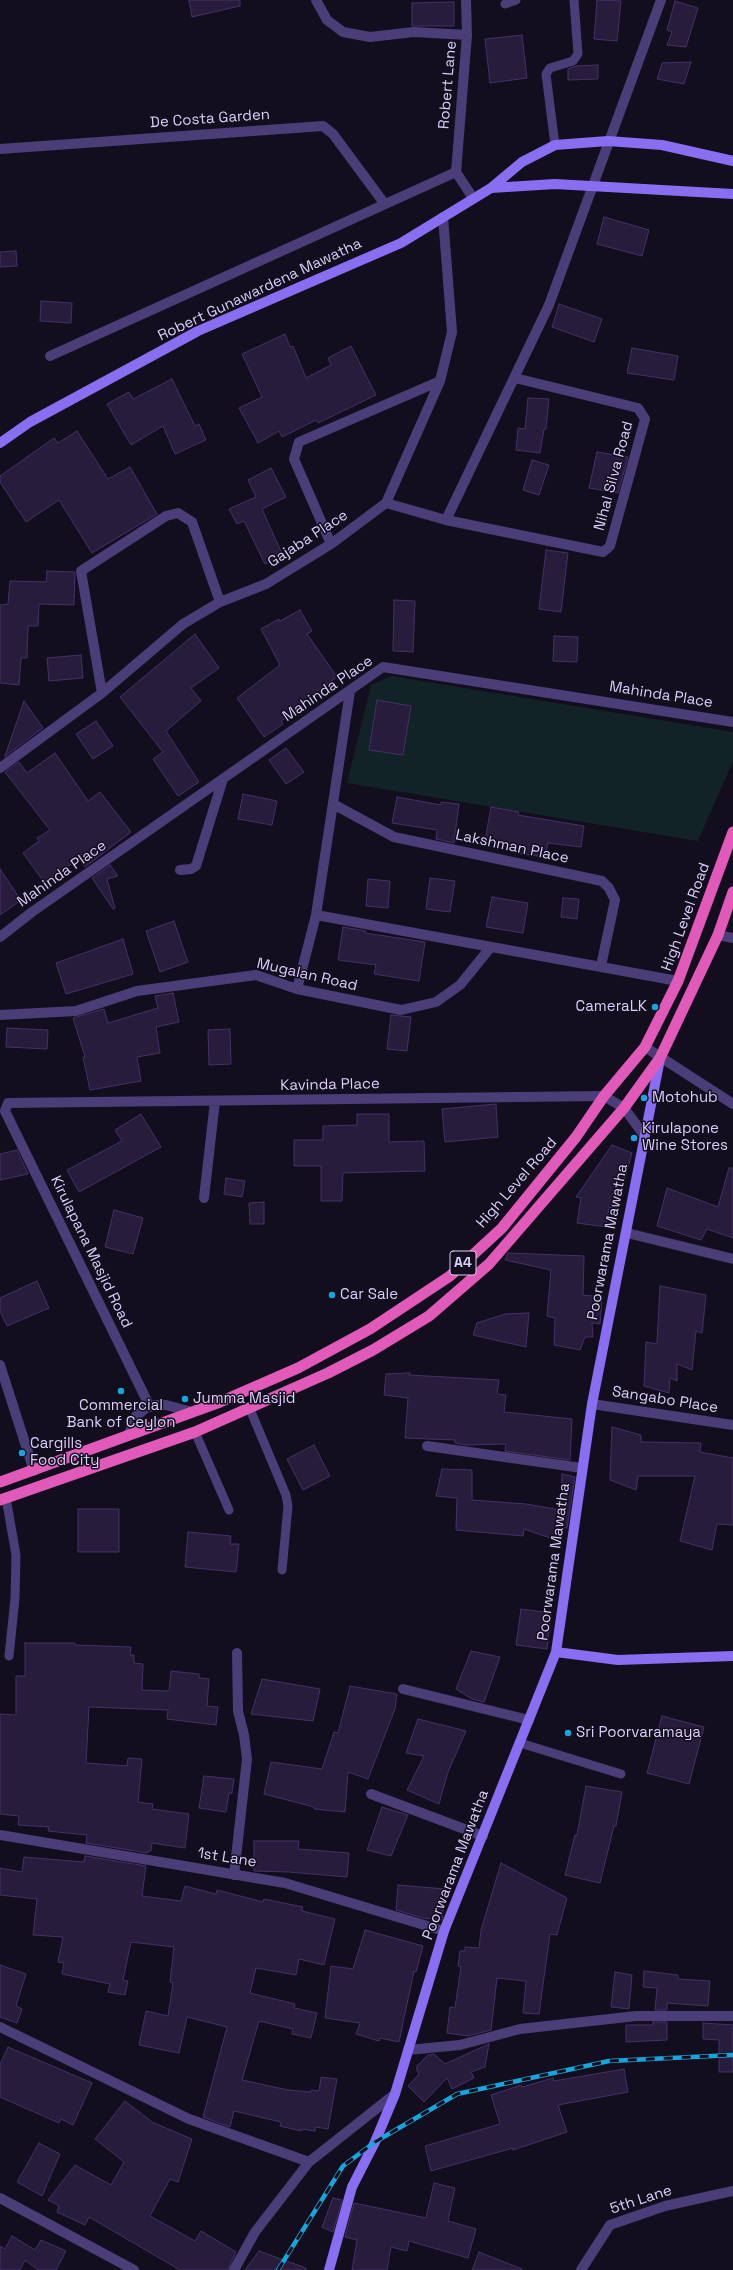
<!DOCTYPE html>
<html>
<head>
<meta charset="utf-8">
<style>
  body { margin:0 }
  canvas { display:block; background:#130e1d }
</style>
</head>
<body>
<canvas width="733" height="2270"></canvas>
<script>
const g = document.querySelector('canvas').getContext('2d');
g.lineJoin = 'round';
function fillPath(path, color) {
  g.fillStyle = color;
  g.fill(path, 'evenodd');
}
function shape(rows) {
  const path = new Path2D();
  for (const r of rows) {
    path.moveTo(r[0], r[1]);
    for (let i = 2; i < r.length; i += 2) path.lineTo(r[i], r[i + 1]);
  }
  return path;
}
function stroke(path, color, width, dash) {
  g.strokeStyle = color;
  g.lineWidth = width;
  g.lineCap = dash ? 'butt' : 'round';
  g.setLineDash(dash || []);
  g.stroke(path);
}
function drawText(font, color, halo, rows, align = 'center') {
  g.font = font + ' "Space Grotesk",sans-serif';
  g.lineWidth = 3;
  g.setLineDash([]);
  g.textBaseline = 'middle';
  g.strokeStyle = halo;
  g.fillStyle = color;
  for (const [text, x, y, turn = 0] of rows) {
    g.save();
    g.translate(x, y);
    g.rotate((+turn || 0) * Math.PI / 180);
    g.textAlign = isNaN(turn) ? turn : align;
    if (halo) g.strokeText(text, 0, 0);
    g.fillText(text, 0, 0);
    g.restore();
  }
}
fillPath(shape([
  [391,676,733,732,733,761,698,841,347,783,371,685]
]), '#112326');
const building = shape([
  [189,0,240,0,240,6,192,17,189,0],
  [597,0,621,1,617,41,594,39,597,0],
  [675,1,698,8,686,47,667,45,672,32,667,30,675,1],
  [454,2,454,26,412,26,412,3,454,2],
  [522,35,527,78,490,83,485,39,522,35],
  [691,62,684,84,657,79,662,63,691,62],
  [598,65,598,79,568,80,568,69,576,66,598,65],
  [604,217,649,230,642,256,597,244,604,217],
  [16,251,17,266,0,267,0,252,16,251],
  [41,301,72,303,71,323,40,321,41,301],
  [559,304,602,319,594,342,552,327,559,304],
  [285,334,290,347,293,346,306,378,331,365,328,358,351,346,376,395,318,423,316,420,282,437,279,431,258,443,239,408,262,397,242,354,285,334],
  [632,348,678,356,674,380,627,373,632,348],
  [172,379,195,426,199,424,206,440,175,454,163,426,131,445,107,404,129,392,133,399,172,379],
  [528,398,549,399,546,429,544,429,540,453,516,450,518,428,525,429,528,398],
  [77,431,108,479,130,467,157,514,92,553,59,500,26,522,0,482,0,476,54,438,58,443,77,431],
  [597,452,628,457,618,493,589,488,597,452],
  [532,460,549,465,539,495,523,490,532,460],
  [271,468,286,497,262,509,283,556,265,564,244,521,237,524,229,509,256,497,248,480,271,468],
  [546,550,568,553,561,612,539,609,546,550],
  [47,571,75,572,74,605,39,604,38,626,28,626,27,658,21,658,19,685,0,683,0,605,8,604,10,581,46,582,47,571],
  [394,600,415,601,413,652,393,651,394,600],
  [300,610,312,631,307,634,337,677,312,695,314,698,295,709,297,711,281,721,283,724,264,737,237,698,280,665,261,629,279,619,280,621,300,610],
  [195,634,219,668,191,688,201,701,166,731,199,782,178,796,153,759,163,752,120,697,195,634],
  [554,636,578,637,577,662,553,661,554,636],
  [81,655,83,678,49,681,47,658,81,655],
  [377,700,411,706,403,755,369,750,377,700],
  [24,701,43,728,4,757,5,756,24,701],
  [96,721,113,746,93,759,76,734,96,721],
  [286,748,304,772,286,784,269,760,286,748],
  [55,753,88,801,100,792,131,832,85,867,79,859,44,882,23,853,39,841,37,838,50,830,5,772,19,762,27,773,55,753],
  [243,794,277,801,272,825,238,819,243,794],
  [397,797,441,805,441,802,459,804,454,843,436,839,437,830,392,823,397,797],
  [491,807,519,812,518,815,584,826,581,847,548,843,545,857,515,853,516,847,485,841,491,807],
  [110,865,118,876,107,879,115,908,113,909,92,878,110,865],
  [0,869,21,900,0,915,0,869],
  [430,878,455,881,450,912,426,909,430,878],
  [368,879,390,881,388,908,366,906,368,879],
  [492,897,528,903,523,933,486,927,492,897],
  [563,898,579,899,577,919,561,917,563,898],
  [174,921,188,962,160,972,146,931,174,921],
  [343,927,366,931,365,933,425,942,419,981,374,974,376,965,338,960,343,927],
  [123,939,133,974,66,994,56,963,123,939],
  [173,993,179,1022,156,1027,160,1053,137,1057,141,1081,90,1090,83,1057,85,1057,73,1018,104,1009,108,1023,158,1008,155,996,173,993],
  [391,1015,411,1017,407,1051,387,1049,391,1015],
  [7,1028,48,1030,47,1049,6,1047,7,1028],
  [230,1029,231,1064,209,1065,208,1030,230,1029],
  [496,1104,498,1137,445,1142,442,1109,496,1104],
  [141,1114,161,1147,79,1192,67,1170,122,1141,115,1130,141,1114],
  [357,1114,389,1114,389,1142,424,1141,425,1171,343,1173,342,1201,321,1201,321,1166,294,1166,294,1140,323,1140,323,1126,357,1125,357,1114],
  [612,1145,632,1153,616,1210,609,1207,606,1227,577,1223,581,1198,576,1197,612,1145],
  [17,1150,28,1174,0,1180,0,1154,17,1150],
  [729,1168,733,1168,733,1238,707,1229,701,1240,657,1226,667,1188,718,1207,729,1168],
  [226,1178,245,1181,242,1197,224,1194,226,1178],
  [264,1202,264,1224,250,1224,249,1203,264,1202],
  [114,1210,143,1218,133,1254,105,1247,114,1210],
  [508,1253,584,1256,583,1295,602,1297,600,1324,592,1323,593,1337,585,1337,580,1350,554,1345,555,1318,547,1316,551,1270,505,1260,508,1253],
  [37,1281,49,1308,7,1326,0,1311,0,1298,37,1281],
  [660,1286,706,1295,702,1333,696,1331,692,1370,677,1364,677,1381,670,1378,669,1393,644,1386,646,1342,657,1344,660,1286],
  [529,1313,526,1347,473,1335,477,1323,505,1314,529,1313],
  [410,1373,409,1375,499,1380,497,1394,506,1395,504,1412,572,1419,570,1460,505,1451,506,1444,466,1445,455,1443,455,1440,405,1438,408,1398,384,1395,386,1374,410,1373],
  [612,1427,641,1435,641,1442,701,1443,700,1452,733,1458,733,1525,717,1524,712,1550,680,1541,695,1476,638,1476,636,1490,610,1480,612,1427],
  [314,1445,330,1476,303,1490,287,1459,314,1445],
  [442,1469,472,1470,472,1500,526,1504,561,1510,556,1540,524,1529,523,1536,456,1530,457,1498,436,1496,442,1469],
  [562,1474,575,1477,567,1528,561,1528,562,1474],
  [78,1509,119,1509,119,1552,78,1552,78,1509],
  [188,1532,231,1536,230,1544,239,1544,236,1572,185,1567,188,1532],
  [521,1609,551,1613,547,1649,516,1645,521,1609],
  [25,1643,75,1643,75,1645,131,1647,130,1655,134,1655,134,1663,143,1664,142,1690,169,1691,171,1671,199,1674,199,1678,209,1679,207,1706,218,1707,216,1725,167,1719,168,1710,89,1707,86,1763,127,1766,128,1758,142,1759,138,1802,153,1804,152,1809,189,1814,185,1848,152,1843,151,1851,148,1851,148,1853,86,1843,87,1835,48,1831,49,1827,18,1825,19,1816,0,1814,0,1714,16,1715,16,1676,25,1676,25,1643],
  [471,1651,500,1657,484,1702,472,1699,456,1689,471,1651],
  [262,1679,320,1689,313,1721,251,1714,262,1679],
  [350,1686,397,1694,395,1709,368,1779,348,1772,345,1812,314,1809,314,1807,264,1794,271,1762,322,1769,334,1732,338,1733,350,1686],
  [662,1716,704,1727,689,1784,647,1773,662,1716],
  [418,1719,466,1731,448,1772,439,1804,407,1790,424,1756,406,1753,418,1719],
  [204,1776,234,1779,232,1793,229,1793,226,1812,199,1808,204,1776],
  [586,1786,622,1792,616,1826,614,1826,600,1883,565,1875,575,1835,577,1835,586,1786],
  [382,1807,408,1815,391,1856,367,1850,382,1807],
  [254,1841,299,1841,298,1849,349,1853,347,1877,289,1872,254,1871,254,1841],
  [85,1856,146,1866,142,1896,181,1901,185,1886,216,1894,217,1890,263,1902,264,1899,303,1907,302,1911,335,1919,324,1965,299,1959,296,1975,256,1968,250,1993,295,2004,294,2008,317,2013,311,2038,292,2034,293,2029,259,2021,242,2080,288,2090,310,2092,311,2090,319,2091,321,2077,337,2079,328,2129,316,2127,315,2131,301,2129,301,2131,280,2126,281,2122,234,2111,230,2127,203,2117,227,2027,187,2017,179,2053,139,2045,146,2011,168,2016,173,1983,170,1982,174,1947,131,1942,123,1980,128,1981,125,1995,108,1992,110,1984,62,1974,64,1963,58,1962,63,1937,33,1935,37,1899,0,1895,0,1868,22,1872,24,1857,84,1862,85,1856],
  [501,1863,567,1898,557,1935,550,1934,539,2014,523,2013,526,1981,497,1978,491,2030,468,2036,447,2033,450,2007,455,2008,461,1967,458,1966,460,1951,465,1951,465,1947,479,1948,481,1930,501,1863],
  [398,1885,445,1889,442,1920,423,1918,396,1910,398,1885],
  [365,1930,423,1946,416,1972,414,1971,399,2042,380,2038,379,2041,356,2034,360,2023,325,2018,331,1966,353,1969,365,1930],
  [0,1965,26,1974,16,2006,22,2009,17,2023,0,2017,0,1965],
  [644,1971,678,1975,678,1979,710,1981,708,2006,667,2003,667,2010,655,2010,657,1988,643,1987,644,1971],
  [615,1972,632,1975,629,2009,611,2007,615,1972],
  [653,2022,667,2022,667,2040,626,2042,626,2025,653,2025,653,2022],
  [703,2023,733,2025,733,2072,719,2072,719,2040,703,2039,703,2023],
  [489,2044,485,2067,471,2072,474,2078,452,2089,447,2078,424,2102,408,2086,419,2074,417,2071,417,2066,428,2055,434,2054,445,2064,489,2044],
  [8,2047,92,2083,73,2125,61,2119,59,2123,0,2097,0,2064,8,2047],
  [624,2069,628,2092,558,2105,567,2132,513,2150,513,2148,431,2171,425,2146,500,2124,491,2095,521,2085,522,2087,553,2078,554,2081,624,2069],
  [125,2101,152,2122,192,2139,178,2182,170,2179,150,2216,195,2241,201,2231,236,2252,228,2270,180,2270,89,2217,85,2225,57,2212,59,2206,48,2200,75,2165,111,2185,124,2162,95,2139,125,2101],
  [39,2143,60,2154,42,2196,17,2182,39,2143],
  [434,2183,455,2188,448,2221,476,2229,468,2258,409,2241,407,2251,391,2247,387,2270,352,2270,357,2240,345,2237,354,2203,426,2218,434,2183],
  [333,2198,342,2200,333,2232,322,2227,333,2198],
  [12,2236,35,2250,41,2240,66,2251,56,2270,38,2270,25,2260,20,2270,0,2270,0,2246,5,2249,12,2236],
  [259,2251,306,2268,306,2270,245,2270,259,2251],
  [479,2252,522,2269,522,2270,472,2270,479,2252]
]);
fillPath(building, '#281c3c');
stroke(building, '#443066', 1);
stroke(shape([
  [505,4,516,0],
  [555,145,546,74,550,68,573,61,578,54,574,0],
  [249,1407,286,1495,288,1506,282,1570],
  [195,1432,229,1510],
  [6,1498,16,1555,15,1598,9,1656],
  [520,1743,621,1774]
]), '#4a3d78', 9);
stroke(shape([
  [316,0,327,20,343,32,370,37,414,32,467,35],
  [0,149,323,126,333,134,384,203],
  [456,172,467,35,466,0],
  [50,356,456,172,473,198],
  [386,503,446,520,603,552,610,546,645,419,638,408,515,378],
  [446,520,549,305,661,0],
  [331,544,294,459,299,442,440,381],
  [102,693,81,571,166,516,178,513,192,522,220,602],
  [0,768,102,693,183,624,220,602,266,584,331,544,386,503,440,381,452,332,443,217],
  [333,804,394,837,602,881,609,888,615,900,601,966],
  [180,870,191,869,196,866,223,779],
  [316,915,678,981],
  [718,935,733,938],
  [0,937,32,912,383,667,733,722],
  [297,989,316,915,350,691],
  [0,1015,76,1011,137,991,256,975,297,989,401,1010,436,1002,460,985,490,948],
  [645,1047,733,1104],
  [204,1198,215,1101],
  [627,1233,733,1259],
  [0,1365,34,1471],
  [592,1404,733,1425],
  [150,1407,5,1111,8,1103,604,1096,624,1108,644,1135],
  [128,1436,136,1416,146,1408,156,1405,166,1405,192,1412],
  [427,1446,582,1468],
  [403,1689,529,1720],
  [371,1794,483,1836],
  [0,1835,285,1883,444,1931],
  [234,1875,247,1759,244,1735,238,1711,237,1653],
  [0,2027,189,2119,309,2162],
  [408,2050,460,2045,520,2029,636,2016,733,2016],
  [0,2198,134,2270],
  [234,2270,255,2232,309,2162,395,2094],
  [581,2270,610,2225,665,2206,733,2191]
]), '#4a3d78', 10);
stroke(shape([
  [491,188,555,184,733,194],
  [0,443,30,422,198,331,401,243,491,188,522,162,555,145,608,141,662,145,733,161],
  [556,1652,618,1660,733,1656],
  [329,2270,352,2187,375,2142,395,2094,444,1931,556,1652,592,1404,660,1059]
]), '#8a6ef1', 10);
stroke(shape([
  [0,1482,220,1402,298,1368,370,1329,450,1276,502,1228,576,1137,604,1096,645,1047,678,981,733,832],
  [0,1500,195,1432,328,1373,373,1350,429,1316,489,1264,624,1108,660,1058,718,935,733,892]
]), '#e25ab9', 11);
const rail = shape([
  [278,2270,343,2166,375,2142,457,2094,609,2061,733,2055]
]);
stroke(rail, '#15a6df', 4.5);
stroke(rail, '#130e1d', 3, [9]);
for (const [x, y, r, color] of [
  [655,1007,4,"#15a6df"],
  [644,1098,4,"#15a6df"],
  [634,1138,4,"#15a6df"],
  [332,1295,4,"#15a6df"],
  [121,1391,4,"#15a6df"],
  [185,1399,4,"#15a6df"],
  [22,1453,4,"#15a6df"],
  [568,1733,4,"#15a6df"]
]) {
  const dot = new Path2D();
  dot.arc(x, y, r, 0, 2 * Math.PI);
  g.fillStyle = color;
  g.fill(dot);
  stroke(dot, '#130e1d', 1.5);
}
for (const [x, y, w] of [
  [463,1263,26]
]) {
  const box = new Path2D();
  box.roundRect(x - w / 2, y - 12, w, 24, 3);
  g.fillStyle = '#130e1d';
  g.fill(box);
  stroke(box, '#dbcefa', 1);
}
drawText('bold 14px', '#dbcefa', null, [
  ["A4",463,1263]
]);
drawText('15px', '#dbcefa', '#130e1d', [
  ["Robert Lane",448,85,-85],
  ["De Costa Garden",210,119,-4],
  ["Robert Gunawardena Mawatha",260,290,-25],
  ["Nihal Silva Road",614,476,-75],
  ["Gajaba Place",308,539,-33],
  ["Mahinda Place",328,689,-34],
  ["Mahinda Place",661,695,9],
  ["Lakshman Place",512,847,12],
  ["Mahinda Place",62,874,-35],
  ["High Level Road",686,917,-70],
  ["Mugalan Road",307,975,13],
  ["Kavinda Place",330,1085,-1],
  ["High Level Road",517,1183,-49],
  ["Poorwarama Mawatha",608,1242,-79],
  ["Kirulapana Masjid Road",91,1252,64],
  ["Sangabo Place",665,1400,9],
  ["Poorwarama Mawatha",554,1562,-82],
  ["1st Lane",227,1858,9],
  ["Poorwarama Mawatha",456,1865,-69],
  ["5th Lane",641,2200,-18]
]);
drawText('15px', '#dbcefa', '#130e1d', [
  ["CameraLK",647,1007,"right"],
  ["Motohub",652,1098],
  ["Kirulapone",642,1129],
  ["Wine Stores",642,1146],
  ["Car Sale",340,1295],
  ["Jumma Masjid",193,1399],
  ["Commercial",121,1406,"center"],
  ["Bank of Ceylon",121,1423,"center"],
  ["Cargills",30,1444],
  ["Food City",30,1461],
  ["Sri Poorvaramaya",576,1733]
], 'left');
</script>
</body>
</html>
